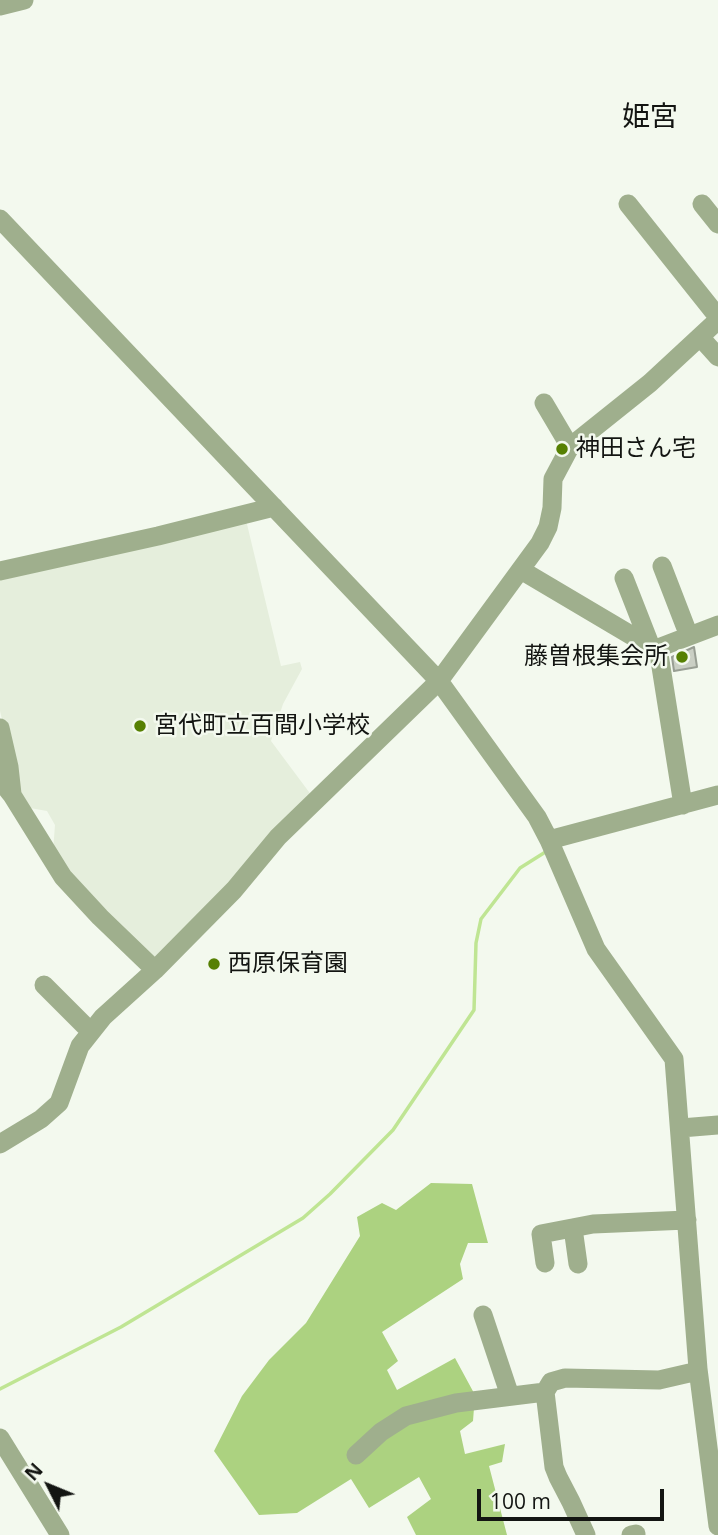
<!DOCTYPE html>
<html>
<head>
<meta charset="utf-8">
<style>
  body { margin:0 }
  #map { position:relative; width:718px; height:1535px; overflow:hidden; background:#f3f9ee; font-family:"Open Sans",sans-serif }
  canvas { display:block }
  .north { position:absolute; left:14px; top:1451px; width:70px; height:70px; -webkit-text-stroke:5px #f3f9ee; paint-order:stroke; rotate:313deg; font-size:19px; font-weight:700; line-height:28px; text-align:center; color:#131512 }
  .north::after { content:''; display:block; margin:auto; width:24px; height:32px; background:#131512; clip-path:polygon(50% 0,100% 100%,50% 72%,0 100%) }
  .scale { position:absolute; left:477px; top:1489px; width:187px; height:32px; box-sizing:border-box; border:4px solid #131512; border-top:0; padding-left:9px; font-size:21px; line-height:24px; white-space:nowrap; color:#131512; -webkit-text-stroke:5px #f3f9ee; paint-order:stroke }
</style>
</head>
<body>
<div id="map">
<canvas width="718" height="1535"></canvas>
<div class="north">N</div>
<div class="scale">100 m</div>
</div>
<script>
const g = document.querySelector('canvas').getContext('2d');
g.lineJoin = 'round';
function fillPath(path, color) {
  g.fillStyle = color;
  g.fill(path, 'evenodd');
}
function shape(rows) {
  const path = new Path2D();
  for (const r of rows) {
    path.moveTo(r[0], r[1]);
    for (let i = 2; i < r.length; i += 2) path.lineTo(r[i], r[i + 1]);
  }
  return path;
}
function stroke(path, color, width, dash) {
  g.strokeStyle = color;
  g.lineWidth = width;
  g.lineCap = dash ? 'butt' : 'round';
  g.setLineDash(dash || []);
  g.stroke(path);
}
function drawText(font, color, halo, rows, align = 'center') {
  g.font = font + ' "Open Sans","Noto Sans JP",sans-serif';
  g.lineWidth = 5;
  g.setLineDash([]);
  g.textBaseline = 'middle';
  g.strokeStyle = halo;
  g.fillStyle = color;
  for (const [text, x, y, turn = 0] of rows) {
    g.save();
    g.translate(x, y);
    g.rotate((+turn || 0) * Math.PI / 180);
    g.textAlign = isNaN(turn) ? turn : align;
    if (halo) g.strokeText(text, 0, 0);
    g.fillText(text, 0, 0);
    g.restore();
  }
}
fillPath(shape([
  [246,520,281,666,300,662,302,669,283,704,271,741,312,796,219,896,153,960,67,873,53,851,55,825,47,811,30,808,18,799,14,769,0,711,0,577]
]), '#e5eedc');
fillPath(shape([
  [431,1183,472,1184,488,1243,468,1243,460,1264,463,1279,382,1332,398,1361,387,1370,397,1390,455,1358,475,1395,473,1421,460,1431,465,1454,505,1444,502,1462,489,1466,507,1535,416,1535,407,1517,431,1499,419,1477,369,1508,351,1479,297,1513,259,1515,214,1451,242,1396,269,1360,306,1323,360,1236,357,1217,382,1203,396,1210]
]), '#acd280');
stroke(shape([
  [0,1389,121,1327,303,1218,330,1194,393,1130,474,1010,476,943,481,919,520,868,547,851]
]), '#bfe593', 3.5);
const building = shape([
  [694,647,697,667,674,671,672,657,694,647]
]);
fillPath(building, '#cacfc4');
stroke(building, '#989e93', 2);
stroke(shape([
  [0,6,24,0],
  [628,204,718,317],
  [702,204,718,224],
  [0,219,439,681,537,817,549,840,596,949,674,1059,698,1369,718,1526],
  [700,337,718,357],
  [544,403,570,447],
  [662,566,689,636],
  [521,570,651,647,658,648,718,625],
  [0,571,158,536,274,507],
  [624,578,651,647],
  [658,648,683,805],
  [0,728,9,767,12,794],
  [0,780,12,795,63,877,100,917,155,970],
  [549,840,718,795],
  [44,985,91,1032],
  [681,1128,718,1125],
  [0,1144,41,1119,59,1103,80,1046,103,1017,155,970,234,890,278,837,439,681,540,543,548,527,552,508,553,479,570,447,650,383,718,320],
  [573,1228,578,1264],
  [545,1263,541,1234,593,1224,687,1220],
  [483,1315,510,1396],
  [545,1392,554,1467,558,1477,571,1502,586,1535],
  [0,1438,60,1535],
  [356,1455,381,1432,406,1416,456,1403,545,1392,551,1382,565,1378,659,1380,698,1371],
  [631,1535,636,1534,636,1535]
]), '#9faf8d', 19);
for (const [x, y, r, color] of [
  [562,449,7,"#568002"],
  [682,657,7,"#568002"],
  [140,726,7,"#568002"],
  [214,964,7,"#568002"]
]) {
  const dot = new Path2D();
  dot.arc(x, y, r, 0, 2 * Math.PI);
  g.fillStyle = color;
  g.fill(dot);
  stroke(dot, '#f3f9ee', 2.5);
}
drawText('24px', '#131512', '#f3f9ee', [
  ["神田さん宅",576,449],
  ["藤曽根集会所",668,657,"right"],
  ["宮代町立百間小学校",154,726],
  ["西原保育園",228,964]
], 'left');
drawText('28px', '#131512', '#f3f9ee', [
  ["姫宮",650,118]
]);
</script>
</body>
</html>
